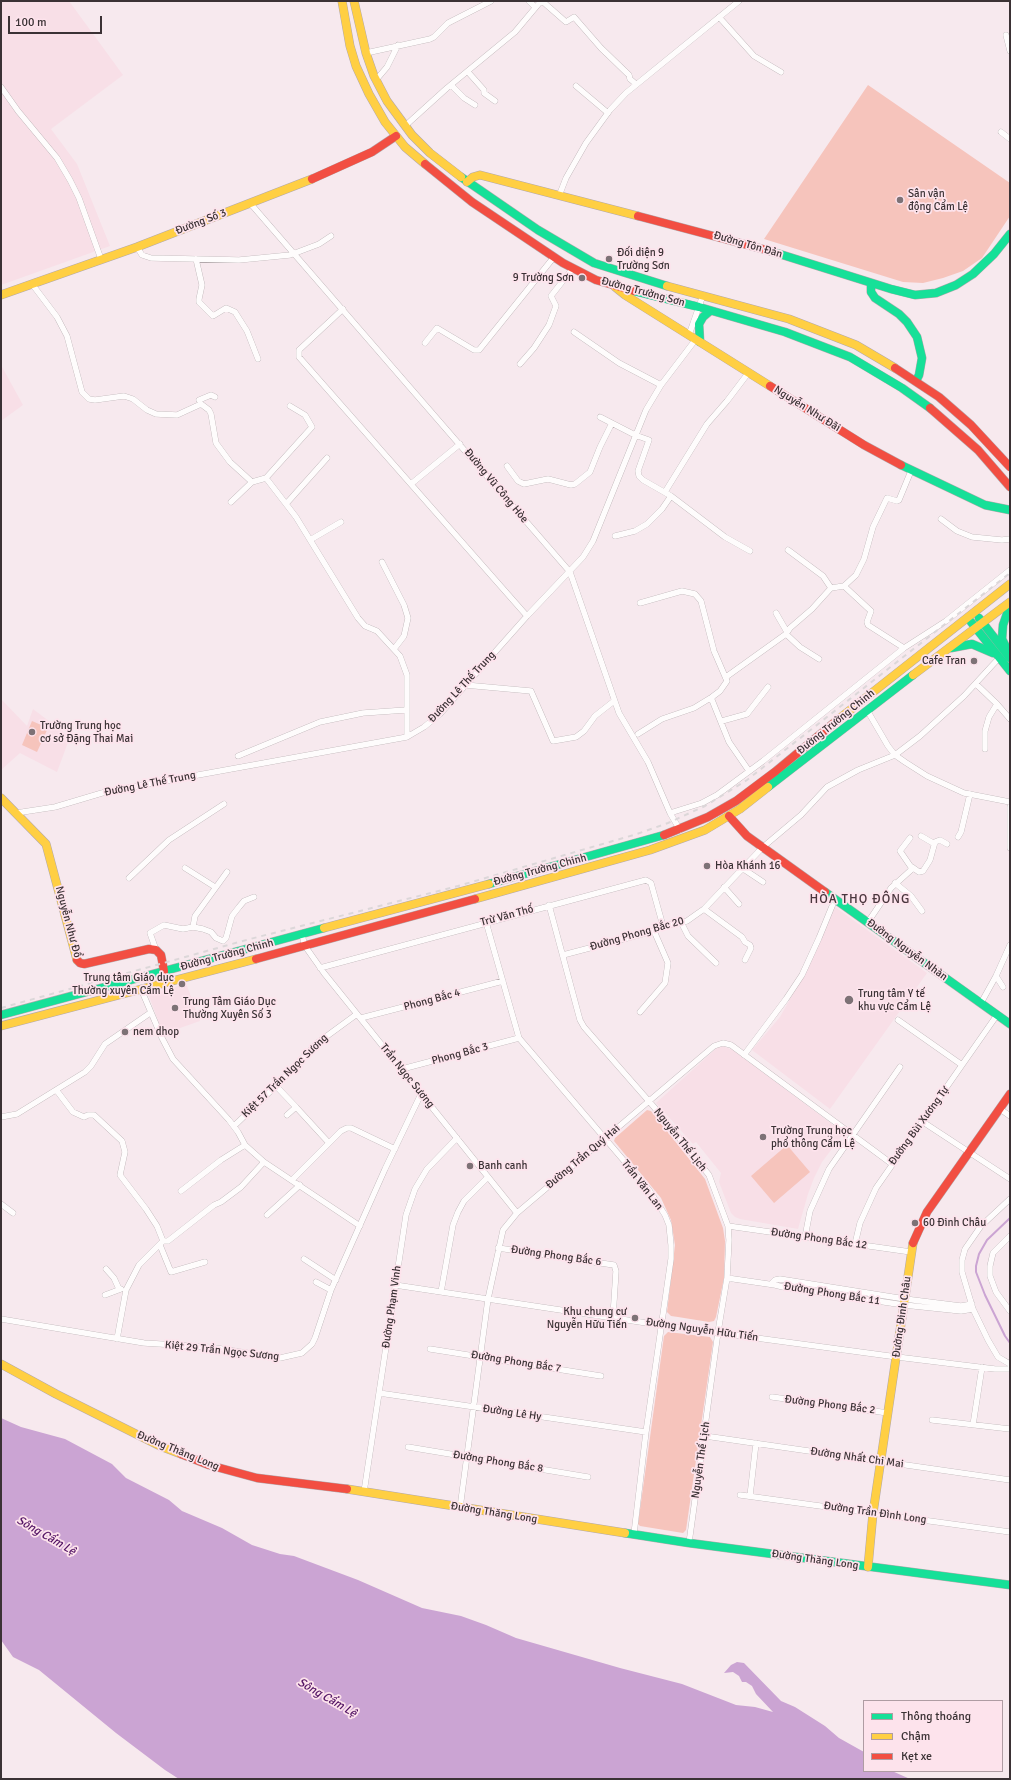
<!DOCTYPE html>
<meta charset="utf-8">
<style>
body{margin:0}
#map{position:relative;width:1011px;height:1780px;overflow:hidden;background:#f7e9ee;font-family:Signika,sans-serif}
canvas{display:block}
.frame{position:absolute;inset:0;border:2px solid #3b3235;pointer-events:none}
.legend{position:absolute;left:863px;top:1700px;width:140px;height:72px;box-sizing:border-box;background:#fde3ec;border:1px solid #af9ca3;margin:0;padding:5px 7px;list-style:none;font-size:12px;color:#3b3235}
.legend li{display:flex;align-items:center;gap:8px;height:20px}
.legend b{width:20px;border:1px solid #af9ca3}
.scale{position:absolute;left:8px;top:16px;width:94px;height:18px;box-sizing:border-box;border:2px solid #3b3235;border-top:0;padding-left:5px;font-size:12px;line-height:14px;white-space:nowrap;color:#3b3235;-webkit-text-stroke:3px #fde3ec;paint-order:stroke}
</style>
<div id="map">
<canvas width="1011" height="1780"></canvas>
<div class="frame"></div>
<ul class="legend">
<li><b style="height:5px;background:#16e098"></b>Thông thoáng</li>
<li><b style="height:5px;background:#ffcf43"></b>Chậm</li>
<li><b style="height:5px;background:#f24e42"></b>Kẹt xe</li>
</ul>
<div class="scale">100 m</div>
</div>
<script>
const c = document.querySelector('canvas').getContext('2d');
c.lineJoin = 'round';
function fill(path, color) { c.fillStyle = color; c.fill(path, 'evenodd'); }
const toPath = rows => new Path2D(rows.map(r => 'M' + r).join(''));
function stroke(path, color, width, dash) { c.strokeStyle = color; c.lineWidth = width; c.lineCap = dash ? 'butt' : 'round'; c.setLineDash(dash || []); c.stroke(path); }
function label(font, color, halo, rows, align = 'center') {
  c.font = font + ' Signika,sans-serif'; c.lineWidth = 3.5; c.setLineDash([]); c.textBaseline = 'middle'; c.strokeStyle = halo; c.fillStyle = color; for (const [text, x, y, turn = 0] of rows) {
    c.save(); c.translate(x, y); c.rotate((+turn || 0) * Math.PI / 180); c.textAlign = isNaN(turn) ? turn : align; if (halo) c.strokeText(text, 0, 0); c.fillText(text, 0, 0); c.restore();
  }
}
fill(toPath([
 [1,1,69,1,123,75,51,129,77,164,110,246,1,285],
 [1,365,23,405,1,421],
 [1,699,27,726,33,709,70,737,57,772,20,753,1,770],
 [835,907,927,973,830,1109,752,1050,780,1017,799,983],
 [186,983,200,1021,163,1034,149,996],
 [718,1047,725,1047,733,1050,844,1133,822,1162,814,1178,808,1194,798,1229,740,1219,735,1217,731,1213,719,1182,721,1173,696,1142,693,1144,656,1103]
]), '#f8dfe7');
fill(toPath([
 [868,85,1010,183,1010,216,982,258,963,271,943,278,923,283,903,282,764,239],
 [32,721,48,728,37,752,22,745],
 [647,1110,651,1111,705,1179,723,1228,725,1241,724,1278,716,1317,714,1321,709,1322,678,1317,671,1316,667,1312,675,1245,671,1220,661,1198,614,1141,615,1138],
 [787,1145,810,1172,774,1203,751,1176],
 [668,1332,710,1337,713,1342,686,1530,683,1533,640,1526,638,1524,664,1336]
]), '#f6c4bc');
fill(toPath([
 [1,1418,21,1427,65,1439,112,1464,126,1478,169,1500,182,1511,222,1528,252,1545,280,1554,294,1556,358,1580,422,1608,461,1616,486,1625,516,1638,620,1668,682,1684,736,1705,755,1707,773,1712,756,1694,752,1686,746,1682,742,1682,739,1676,733,1672,724,1673,731,1665,737,1662,744,1663,781,1701,795,1707,825,1726,839,1738,864,1752,864,1771,892,1771,910,1779,179,1779,165,1770,116,1733,39,1670,13,1657,1,1640]
]), '#cba4d3');
stroke(toPath([
 [1010,1218,987,1240,979,1254,976,1266,976,1272,985,1295,1005,1336,1010,1343]
]), '#cba4d3', 2);
const street = toPath([
 [529,1,535,7],
 [542,1,566,22,574,17,601,48,629,75,630,79,636,84],
 [719,17,754,56,781,72],
 [1006,35,1010,51],
 [366,53,430,39,434,37,448,23,491,1],
 [468,72,484,90,484,93,495,101],
 [376,80,387,67,398,45],
 [451,85,464,98,475,105],
 [576,86,608,113],
 [1,87,18,111,57,158,70,180,79,198,101,259],
 [405,126,447,88,515,32,541,1],
 [1001,132,1010,139],
 [559,196,566,178,586,143,610,110,626,93,739,1],
 [250,203,570,572,619,713,648,762,670,813,680,830],
 [137,247,142,255,151,258,239,260,290,255,319,244,331,236],
 [196,259,202,285,199,299,199,302,213,316,226,308,235,312,247,331,258,359],
 [32,284,57,317,67,336,82,392,89,399,95,400,124,396,133,399,147,410,156,414,177,415,201,404,209,410,211,414,216,443,230,462,252,482],
 [343,309,299,350,299,357,527,616],
 [574,332,619,363,661,385],
 [689,335,703,295],
 [425,343,437,328,474,350,479,350,554,257],
 [520,364,534,348,549,325,556,306,551,296,573,268],
 [199,400,211,395,215,397],
 [600,417,635,435,649,440,638,471,639,476,643,480,671,496,725,537,750,551],
 [507,466,518,481,524,484,548,479,571,485,575,484,590,472,600,447,612,423],
 [266,478,312,427,305,415,290,406],
 [411,484,460,444],
 [665,492,707,424,727,401,749,372],
 [231,502,252,482,266,478,296,517,358,618,365,626,377,631,400,656,407,675,407,737],
 [286,504,327,458],
 [941,519,957,531,972,537,1002,540,1010,539],
 [615,536,635,531,647,524,662,509,671,496],
 [310,540,341,522],
 [382,562,404,605,408,618,404,636,394,649],
 [844,586,871,611,867,622,868,625,904,648],
 [831,588,844,586,856,575,864,559,873,527,886,500,887,498,897,501,899,500,911,471],
 [640,603,682,591,695,594,701,601,714,651,727,681,720,691,712,697,712,700,729,742,749,771],
 [776,613,787,632],
 [786,634,800,647,819,659],
 [726,677,786,634,790,628,812,609,831,588,823,576,788,550],
 [976,684,997,704,989,717,985,731,985,749],
 [465,685,531,691,553,741,576,737,584,731,595,716,614,701],
 [997,704,1010,719],
 [867,710,888,746,895,755,905,762,927,776,964,793,1010,802],
 [722,721,747,714,768,687],
 [638,734,662,719,694,708,712,697],
 [238,756,320,722,363,713,406,710],
 [1010,807,1010,848],
 [16,813,55,807,102,793,132,787,407,737,424,727,440,714,527,616,583,557,593,541,646,410,661,385,696,339],
 [670,813,702,803,717,795,763,761,904,648,946,621,1010,570],
 [921,836,933,843],
 [958,837,961,832,970,794],
 [912,867,919,872,923,871,930,860,935,842,940,840,947,844],
 [185,868,215,887],
 [742,868,763,882],
 [129,878,169,840,224,804],
 [895,883,911,896,922,911],
 [724,887,739,904],
 [549,905,580,1020,584,1027,654,1107,709,1175,728,1226,729,1240,727,1278,718,1332,689,1543],
 [704,909,742,937,745,942,750,945,751,948,745,960],
 [486,922,519,1038,649,1190,665,1215,669,1225,671,1245,671,1259,646,1432,634,1534],
 [681,922,688,936,716,963],
 [868,922,891,888,911,870,911,867,900,851,910,838],
 [193,927,195,916,227,872],
 [302,935,305,946,324,973,517,1213],
 [156,950,150,933,164,925,183,929,193,927,203,929,211,932,216,938,223,941,226,938,232,916,239,907,244,901,254,897],
 [563,955,654,931,663,926,687,921,694,916,704,909,763,847,801,815,827,787,858,770,895,755,920,736,964,696,999,658],
 [320,968,646,880,651,883,663,926],
 [996,976,1003,987],
 [141,989,162,1038,173,1059,229,1120,238,1132,245,1145,264,1162,360,1226],
 [981,1003,996,976,1010,945],
 [640,1012,665,983,668,963,654,931],
 [361,1018,503,981],
 [898,1020,962,1065],
 [744,1055,786,999,802,975,819,938,835,899],
 [402,1069,519,1038],
 [276,1086,296,1107,287,1115],
 [57,1091,73,1112,84,1117,88,1115,94,1115,122,1141,125,1152,120,1175,146,1209,157,1226,163,1241],
 [296,1107,329,1143],
 [1000,1109,1010,1116],
 [1,1117,17,1114,85,1072,91,1066,105,1044,150,1013],
 [923,1122,1010,1179],
 [234,1126,278,1084,316,1044,357,1014],
 [293,1179,341,1131,347,1128,351,1128,395,1149],
 [181,1191,221,1160,245,1145],
 [1010,1199,981,1226,965,1249,962,1260,962,1272,973,1309,988,1340,998,1357,1010,1364],
 [1,1204,13,1213],
 [267,1215,300,1185],
 [728,1226,911,1252],
 [1010,1236,993,1253,990,1266,990,1276,996,1292,1010,1311],
 [805,1237,810,1211,829,1169,900,1067],
 [855,1244,860,1223,876,1188,997,1015],
 [160,1245,171,1272,205,1262],
 [498,1248,614,1265,616,1271,613,1317],
 [304,1259,336,1280],
 [106,1269,114,1278,119,1289],
 [727,1278,775,1285],
 [316,1282,331,1290],
 [395,1285,660,1325,897,1357,995,1369,1010,1369],
 [441,1292,453,1225,458,1212,464,1201,488,1177],
 [105,1295,121,1289],
 [972,1304,961,1306,905,1299,780,1279,775,1280,773,1282,775,1285,783,1287,904,1305,961,1311,973,1309],
 [1,1319,144,1343,209,1347,280,1358,302,1353,312,1344,315,1338,331,1290,385,1169,421,1094],
 [117,1339,126,1290,139,1265,163,1241,168,1241,214,1205,221,1202,241,1187,264,1162],
 [430,1349,601,1376],
 [379,1393,646,1432],
 [772,1397,888,1413],
 [932,1420,1010,1429],
 [973,1425,982,1367],
 [705,1436,1010,1480],
 [408,1447,588,1477],
 [364,1492,406,1215,415,1189,427,1169,457,1138],
 [740,1495,1010,1532],
 [750,1496,756,1443],
 [460,1508,488,1299,503,1230,517,1213,714,1046,723,1043,731,1045,892,1164]
]);
const fast = toPath([
 [461,177,538,230,594,263,667,286],
 [770,251,891,289,915,295,936,293,956,285,973,274,994,254,1010,234],
 [871,283,871,292,875,298,899,314,907,322,917,337,922,358,919,375,916,381],
 [634,291,699,307,785,332,850,357,902,388,930,408],
 [700,342,699,324,703,317,710,311],
 [901,465,985,505,1010,510],
 [979,618,1010,658],
 [971,622,1010,671],
 [951,648,972,644,993,653],
 [1007,649,1002,639,1003,625,1010,605],
 [768,787,913,675],
 [489,884,664,835],
 [825,892,1010,1024],
 [1,1015,324,928],
 [625,1533,689,1543,1010,1585]
]);
const slow = toPath([
 [342,1,350,46,356,66,369,94,385,122,405,147,425,164],
 [354,1,366,53,374,76,387,101,412,135,430,153,461,177],
 [467,182,473,177,480,175,638,216],
 [667,286,789,319,856,345,895,368],
 [615,287,625,295,770,386],
 [1,295,137,247,312,179],
 [913,675,1010,602],
 [835,722,1010,584],
 [1,798,46,844,77,960],
 [475,899,650,850,705,830,740,809,768,787],
 [324,928,489,884],
 [1,1026,256,959],
 [1,1364,56,1394,160,1446,181,1454],
 [347,1489,625,1533],
 [868,1567,873,1513,913,1243]
]);
const jam = toPath([
 [425,164,472,202,563,263,596,280,634,291],
 [312,179,372,152,396,136],
 [638,216,770,251],
 [895,368,939,397,971,425,1010,467],
 [770,386,864,445,901,465],
 [930,408,978,450,1010,487],
 [729,816,747,836,825,892],
 [664,835,708,817,736,801,776,771,835,722],
 [256,959,475,899],
 [77,960,80,963,84,964,149,949,156,950,161,955,164,971],
 [913,1243,927,1212,1010,1094],
 [181,1454,209,1465,257,1478,347,1489]
]);
stroke(street, '#b2a8ab', 6);
stroke(fast, '#b2a8ab', 9);
stroke(slow, '#b2a8ab', 9);
stroke(jam, '#b2a8ab', 9);
stroke(street, '#fefcfc', 5.5);
stroke(fast, '#16e098', 8);
stroke(slow, '#ffcf43', 8);
stroke(jam, '#f24e42', 8);
stroke(toPath([
 [1,1008,250,939,458,886,637,834,668,823,705,806,747,780,1010,573]
]), '#dcd7d9', 2, [5, 5]);
for (const [x, y, r, color] of [
 [900,200,4,"#7d7276"],
 [609,259,4,"#7d7276"],
 [582,278,4,"#7d7276"],
 [974,661,4,"#7d7276"],
 [32,732,4,"#7d7276"],
 [707,866,4,"#7d7276"],
 [182,984,4,"#7d7276"],
 [849,1000,5,"#7d7276"],
 [175,1008,4,"#7d7276"],
 [125,1032,4,"#7d7276"],
 [763,1137,4,"#7d7276"],
 [470,1166,4,"#7d7276"],
 [915,1223,4,"#7d7276"],
 [635,1318,4,"#7d7276"]
]) { const dot = new Path2D(); dot.arc(x, y, r, 0, 2 * Math.PI); c.fillStyle = color; c.fill(dot); stroke(dot, '#fde3ec', 1.5); }
label('11px', '#3b3235', '#fde3ec', [
 ["Sân vận",908,194],
 ["động Cẩm Lệ",908,207],
 ["Đối diện 9",617,253],
 ["Trường Sơn",617,266],
 ["9 Trường Sơn",574,278,"right"],
 ["Cafe Tran",966,661,"right"],
 ["Trường Trung học",40,726],
 ["cơ sở Đặng Thai Mai",40,739],
 ["Hòa Khánh 16",715,866],
 ["Trung tâm Giáo dục",174,978,"right"],
 ["Thường xuyên Cẩm Lệ",174,991,"right"],
 ["Trung tâm Y tế",858,994],
 ["khu vực Cẩm Lệ",858,1007],
 ["Trung Tâm Giáo Dục",183,1002],
 ["Thường Xuyên Số 3",183,1015],
 ["nem dhop",133,1032],
 ["Trường Trung học",771,1131],
 ["phổ thông Cẩm Lệ",771,1144],
 ["Banh canh",478,1166],
 ["60 Đinh Châu",923,1223],
 ["Khu chung cư",627,1312,"right"],
 ["Nguyễn Hữu Tiến",627,1325,"right"]
], 'left');
label('11px', '#3b3235', '#fde3ec', [
 ["Đường Số 3",201,222,-21],
 ["Đường Tôn Đản",748,245,16],
 ["Đường Trường Sơn",643,292,15],
 ["Nguyễn Như Đãi",807,409,32],
 ["Đường Vũ Công Hòe",496,486,50],
 ["Đường Lê Thế Trung",462,687,-47],
 ["Đường Trường Chinh",836,722,-39],
 ["Đường Lê Thế Trung",150,784,-11],
 ["Đường Trường Chinh",540,870,-15],
 ["Trừ Văn Thố",507,916,-15],
 ["Nguyễn Như Đổ",68,922,75],
 ["Đường Phong Bắc 20",637,934,-16],
 ["Đường Nguyễn Nhàn",907,950,36],
 ["Đường Trường Chinh",227,955,-15],
 ["Phong Bắc 4",432,1000,-15],
 ["Phong Bắc 3",460,1054,-15],
 ["Kiệt 57 Trần Ngọc Sương",285,1076,-44],
 ["Trần Ngọc Sương",407,1076,51],
 ["Đường Bùi Xương Tự",919,1126,-54],
 ["Nguyễn Thế Lịch",680,1140,51],
 ["Đường Trần Quý Hai",583,1157,-40],
 ["Trần Văn Lan",642,1185,52],
 ["Đường Phong Bắc 12",819,1239,8],
 ["Đường Phong Bắc 6",556,1256,8],
 ["Đường Phong Bắc 11",832,1294,9],
 ["Đường Phạm Vinh",392,1307,-82],
 ["Đường Đinh Châu",902,1317,-82],
 ["Đường Nguyễn Hữu Tiến",702,1330,8],
 ["Kiệt 29 Trần Ngọc Sương",222,1351,6],
 ["Đường Phong Bắc 7",516,1362,9],
 ["Đường Phong Bắc 2",830,1405,7],
 ["Đường Lê Hy",512,1413,8],
 ["Đường Thăng Long",178,1451,22],
 ["Đường Nhất Chi Mai",857,1458,8],
 ["Nguyễn Thế Lịch",701,1460,-82],
 ["Đường Phong Bắc 8",498,1462,9],
 ["Đường Thăng Long",494,1513,9],
 ["Đường Trần Đình Long",875,1513,8],
 ["Đường Thăng Long",815,1560,8]
]);
label('italic 12px', '#541565', '#fde3ec', [
 ["Sông Cẩm Lệ",46,1536,30],
 ["Sông Cẩm Lệ",327,1698,30]
]);
c.letterSpacing = '1px';
label('13px', '#49363d', '#fde3ec', [
 ["HÒA THỌ ĐÔNG",860,900]
]);
c.letterSpacing = '0px';
</script>
